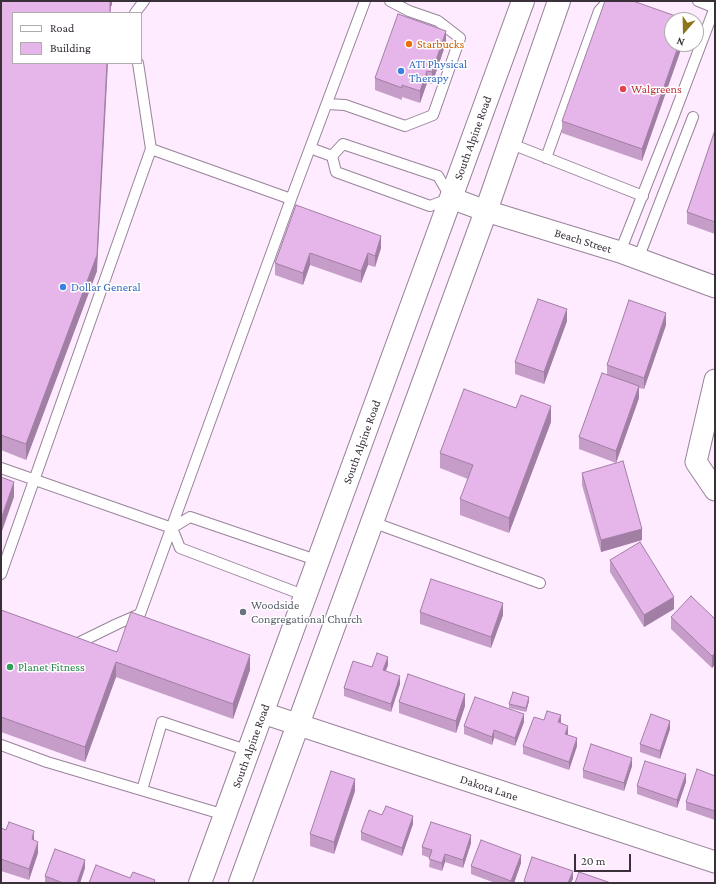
<!DOCTYPE html>
<style>
body{margin:0}
#map{position:relative;width:716px;height:884px;overflow:hidden;background:#feebff;font-family:"Crimson Pro",serif}
canvas{display:block}
.frame{position:absolute;inset:0;border:2px solid #39303a;pointer-events:none}
.legend{position:absolute;left:12px;top:12px;width:130px;height:52px;box-sizing:border-box;background:#fff;border:1px solid #b0acb0;margin:0;padding:5px 7px;list-style:none;font-size:12px;color:#39303a}
.legend li{display:flex;align-items:center;gap:8px;height:20px}
.legend b{width:20px;border:1px solid #b0acb0}
.north{position:absolute;left:664px;top:12px;width:40px;height:40px;box-sizing:border-box;background:#fff;border:1px solid #b0acb0;border-radius:50%;rotate:200deg;font-size:11px;font-weight:700;line-height:16px;text-align:center;color:#39303a}
.north::after{content:'';display:block;margin:auto;width:14px;height:18px;background:#8d7418;clip-path:polygon(50% 0,100% 100%,50% 72%,0 100%)}
.scale{position:absolute;left:574px;top:854px;width:57px;height:18px;box-sizing:border-box;border:2px solid #39303a;border-top:0;padding-left:5px;font-size:12px;line-height:14px;white-space:nowrap;color:#39303a;-webkit-text-stroke:3px #fff;paint-order:stroke}
</style>
<div id="map">
<canvas width="716" height="884"></canvas>
<div class="frame"></div>
<ul class="legend">
<li><b style="height:5px;background:#fff"></b>Road</li>
<li><b style="height:11px;background:#e6b6ea"></b>Building</li>
</ul>
<div class="north">N</div>
<div class="scale">20 m</div>
</div>
<script>
const c = document.querySelector('canvas').getContext('2d');
c.lineJoin = 'round';
const toPath = rows => new Path2D(rows.map(r => 'M' + r).join(''));
function stroke(path, color, width, dash) { c.strokeStyle = color; c.lineWidth = width; c.lineCap = dash ? 'butt' : 'round'; c.setLineDash(dash || []); c.stroke(path); }
function fill(path, color) { c.fillStyle = color; c.fill(path, 'evenodd'); }
function label(font, color, halo, rows, align = 'center') {
  c.font = font + ' "Crimson Pro",serif'; c.lineWidth = 3; c.setLineDash([]); c.textBaseline = 'middle'; c.strokeStyle = halo; c.fillStyle = color; for (const [text, x, y, turn = 0] of rows) {
    c.save(); c.translate(x, y); c.rotate((+turn || 0) * Math.PI / 180); c.textAlign = isNaN(turn) ? turn : align; if (halo) c.strokeText(text, 0, 0); c.fillText(text, 0, 0); c.restore();
  }
}
const service = toPath([
 [698,1,715,8],
 [135,13,144,1],
 [138,63,151,149,291,199,365,1],
 [327,104,345,105,405,126,433,115,460,38,438,21,409,11,390,1],
 [509,143,643,196],
 [343,144,438,176,451,198,430,206,336,172,332,156,343,144],
 [310,148,332,156],
 [546,158,599,11,608,1],
 [620,252,673,118,715,7],
 [638,259,693,117],
 [1,468,172,528],
 [372,522,540,583],
 [1,574,151,149],
 [306,596,180,548,172,528,190,517,319,561],
 [72,646,117,624,140,614,291,199],
 [1,745,47,762,225,815],
 [142,790,162,722,249,751]
]);
const minor = toPath([
 [451,198,486,211,620,252,715,287],
 [715,380,696,462,715,490],
 [263,713,469,781,715,862]
]);
const secondary = toPath([
 [200,883,523,1],
 [240,883,486,211,559,1]
]);
stroke(service, '#988399', 12);
stroke(minor, '#988399', 23);
stroke(secondary, '#988399', 24);
stroke(service, '#fff', 10);
stroke(minor, '#fff', 21);
stroke(secondary, '#fff', 22);
fill(toPath([
 [1,1,112,1,112,5,111,6,110,13,13,13,97,271,26,460,1,450],
 [687,20,642,161,562,133,562,121],
 [446,43,432,84,427,83,420,103,402,97,402,100,375,90,375,78],
 [715,130,715,234,687,224,687,212],
 [296,205,381,248,375,267,368,265,361,283,310,265,303,285,275,275,275,263],
 [567,321,544,384,515,374,515,362],
 [666,325,644,389,639,388,639,398,616,463,579,449,579,437,607,375,607,365],
 [551,422,509,533,460,515,460,499,468,479,440,468,440,453],
 [582,473,642,540,601,552,582,485],
 [610,560,674,609,644,627,610,572],
 [1,610,117,652,250,670,233,719,116,677,85,762,1,732],
 [420,612,503,615,491,648,420,624],
 [671,617,715,619,712,668,671,629],
 [388,665,385,671,400,684,391,712,344,696,344,688,372,667],
 [529,701,526,712,509,708,509,704],
 [399,702,465,706,456,733,399,713],
 [544,720,568,734,567,735,577,746,569,770,523,754,523,746],
 [524,722,515,746,494,738,492,745,464,734,464,726],
 [670,729,660,759,640,752,640,744],
 [632,766,624,791,583,778,583,770],
 [715,776,715,820,686,810,686,802],
 [686,782,677,808,637,794,637,786],
 [355,791,334,854,310,846,310,834],
 [382,815,413,824,402,856,361,840,361,832],
 [1,828,34,840,38,853,29,880,1,871],
 [471,843,463,868,445,862,442,871,429,867,430,858,422,855,422,847],
 [521,863,514,883,495,883,471,874,471,866],
 [85,868,80,883,45,883,45,876]
]), '#c69dc9');
fill(toPath([
 [110,1,112,1,112,5,111,6,110,13],
 [446,31,446,43,432,84,432,72],
 [679,44,683,44,642,161,642,149],
 [107,63,108,63,97,271,26,460,26,444],
 [427,71,427,83,420,103,420,91],
 [381,236,381,248,375,267,375,256],
 [310,253,310,265,303,285,303,273],
 [368,253,368,265,361,283,361,271],
 [567,309,567,321,544,384,544,372],
 [666,313,666,325,644,389,644,378],
 [639,386,639,398,616,463,616,451],
 [551,406,551,422,509,533,509,518],
 [14,482,14,497,1,534,1,519],
 [642,529,642,540,601,552,601,540],
 [674,597,674,609,644,627,644,615],
 [503,603,503,615,491,648,491,637],
 [715,653,715,665,712,668,712,656],
 [250,655,250,670,233,719,233,704],
 [388,657,388,665,383,679,383,670],
 [116,662,116,677,85,762,85,747],
 [400,676,400,684,391,712,391,704],
 [465,694,465,706,456,733,456,721],
 [529,697,529,701,526,712,526,708],
 [524,714,524,722,515,746,515,738],
 [561,715,561,723,558,722],
 [670,721,670,729,660,759,660,751],
 [568,726,568,734,565,742,565,734],
 [494,730,494,738,492,745,492,737],
 [577,738,577,746,569,770,569,762],
 [632,758,632,766,624,791,624,783],
 [686,774,686,782,677,808,677,800],
 [355,779,355,791,334,854,334,842],
 [413,816,413,824,402,856,402,848],
 [34,831,34,843,32,839],
 [471,835,471,843,463,868,463,860],
 [38,842,38,853,29,880,29,869],
 [445,854,445,862,442,871,442,863],
 [521,855,521,863,514,883,511,883,511,881],
 [85,860,85,868,80,883,77,883],
 [573,871,573,879,571,883,568,883]
]), '#a17fa4');
const building = toPath([
 [1,1,110,1,110,13,13,13,13,63,107,63,97,255,26,444,1,435,1,1],
 [605,1,633,1,687,20,672,20,672,44,679,44,642,149,562,121,605,1],
 [398,14,446,31,432,72,427,71,420,91,402,85,402,88,375,78,398,14],
 [715,130,715,222,687,212,715,130],
 [296,205,381,236,375,256,368,253,361,271,310,253,303,273,275,263,296,205],
 [538,299,567,309,544,372,515,362,538,299],
 [629,300,666,313,644,378,607,365,629,300],
 [602,373,639,386,616,451,579,437,602,373],
 [464,389,516,408,521,395,551,406,509,518,460,499,473,465,440,453,464,389],
 [623,461,642,529,601,540,582,473,623,461],
 [1,477,14,482,1,519,1,477],
 [640,542,674,597,644,615,610,560,640,542],
 [431,579,503,603,491,637,420,612,431,579],
 [691,596,715,619,715,653,712,656,671,617,691,596],
 [1,610,117,652,131,612,250,655,233,704,116,662,85,747,1,717,1,610],
 [377,653,388,657,383,670,400,676,391,704,344,688,353,661,372,667,377,653],
 [408,674,465,694,456,721,399,702,408,674],
 [513,692,529,697,526,708,509,704,513,692],
 [475,697,524,714,515,738,494,730,492,737,464,726,475,697],
 [547,711,561,715,558,722,568,726,565,734,577,738,569,762,523,746,534,717,544,720,547,711],
 [651,714,670,721,660,751,640,744,651,714],
 [591,744,632,758,624,783,583,770,591,744],
 [645,761,686,774,677,800,637,786,645,761],
 [697,769,715,776,715,811,686,802,697,769],
 [331,771,355,779,334,842,310,834,331,771],
 [386,806,413,816,402,848,361,832,369,810,382,815,386,806],
 [9,822,34,831,32,839,38,842,29,869,1,859,1,828,6,830,9,822],
 [431,822,471,835,463,860,445,854,442,863,429,859,432,850,422,847,431,822],
 [481,840,521,855,511,881,471,866,481,840],
 [55,849,85,860,77,883,63,883,45,876,55,849],
 [532,857,573,871,568,883,528,883,524,881,532,857],
 [96,865,130,878,133,872,155,880,154,883,89,883,96,865],
 [579,872,611,883,575,883,579,872]
]);
fill(building, '#e6b6ea');
stroke(building, '#a17fa4', 1);
for (const [x, y, r, color] of [
 [409,44,4,"#e8710a"],
 [401,71,4,"#3f7fe0"],
 [623,89,4,"#e0444e"],
 [63,287,4,"#3f7fe0"],
 [243,612,4,"#6b7280"],
 [10,667,4,"#2e9e5b"]
]) { const dot = new Path2D(); dot.arc(x, y, r, 0, 2 * Math.PI); c.fillStyle = color; c.fill(dot); stroke(dot, '#fff', 1.5); }
label('12px', '#c56008', '#fff', [
 ["Starbucks",417,44]
], 'left');
label('12px', '#366cbe', '#fff', [
 ["ATI Physical",409,64],
 ["Therapy",409,78],
 ["Dollar General",71,287]
], 'left');
label('12px', '#be3a42', '#fff', [
 ["Walgreens",631,89]
], 'left');
label('12px', '#39303a', '#fff', [
 ["South Alpine Road",473,138,-70],
 ["Beach Street",583,241,17],
 ["South Alpine Road",362,442,-70],
 ["South Alpine Road",251,746,-70],
 ["Dakota Lane",489,788,18]
]);
label('12px', '#5b616d', '#fff', [
 ["Woodside",251,605],
 ["Congregational Church",251,619]
], 'left');
label('12px', '#27864d', '#fff', [
 ["Planet Fitness",18,667]
], 'left');
</script>
